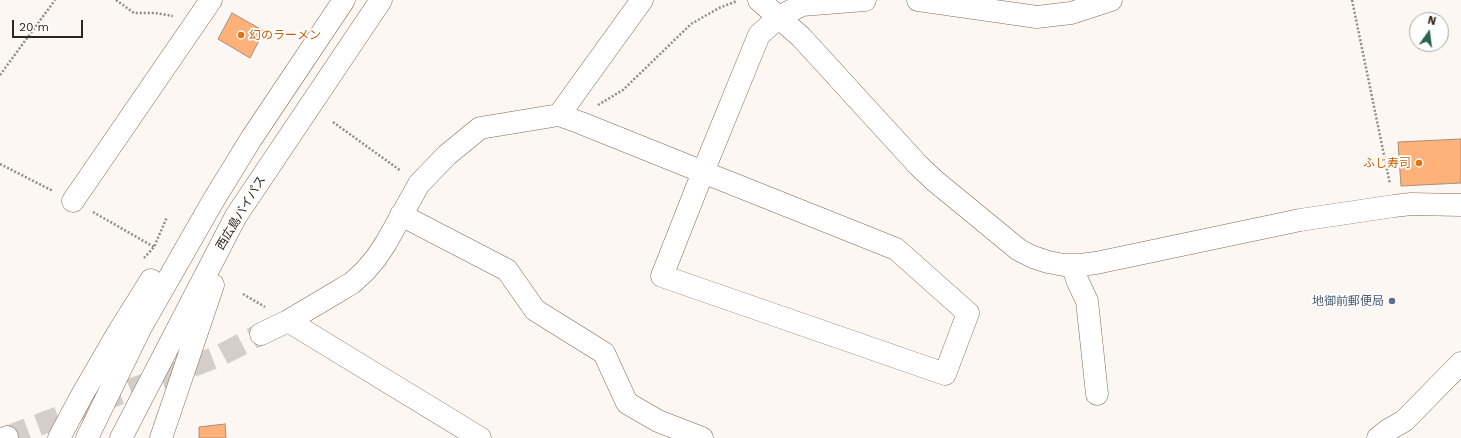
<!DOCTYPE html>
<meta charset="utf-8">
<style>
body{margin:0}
#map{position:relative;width:1461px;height:438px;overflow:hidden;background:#fdf7f3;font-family:"Work Sans",sans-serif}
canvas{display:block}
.north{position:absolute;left:1409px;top:12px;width:40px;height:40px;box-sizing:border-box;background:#fff;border:1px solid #aca7a4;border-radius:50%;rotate:14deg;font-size:11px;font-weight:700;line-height:16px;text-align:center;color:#30241c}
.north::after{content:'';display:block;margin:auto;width:14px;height:18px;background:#296550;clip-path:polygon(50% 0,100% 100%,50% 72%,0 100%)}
.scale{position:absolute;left:12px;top:20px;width:71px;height:18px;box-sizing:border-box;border:2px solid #30241c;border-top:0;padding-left:5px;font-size:12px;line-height:14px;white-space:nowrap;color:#30241c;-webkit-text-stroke:3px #fff;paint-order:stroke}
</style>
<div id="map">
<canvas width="1461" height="438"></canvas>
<div class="north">N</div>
<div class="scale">20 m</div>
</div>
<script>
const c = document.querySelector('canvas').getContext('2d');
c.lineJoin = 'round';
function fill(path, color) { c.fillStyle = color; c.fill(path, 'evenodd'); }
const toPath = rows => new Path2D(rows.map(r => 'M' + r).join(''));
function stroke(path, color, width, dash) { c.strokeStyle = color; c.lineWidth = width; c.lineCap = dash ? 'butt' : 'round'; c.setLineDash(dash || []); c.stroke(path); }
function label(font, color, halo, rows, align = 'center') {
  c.font = font + ' "Work Sans","Noto Sans JP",sans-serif'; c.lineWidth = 3.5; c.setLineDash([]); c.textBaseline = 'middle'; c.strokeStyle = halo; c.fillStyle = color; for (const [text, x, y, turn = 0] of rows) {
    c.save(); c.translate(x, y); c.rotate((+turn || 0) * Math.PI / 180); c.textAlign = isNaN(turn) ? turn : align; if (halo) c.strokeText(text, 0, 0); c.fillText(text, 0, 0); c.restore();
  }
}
const building = toPath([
 [232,13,264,31,250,58,218,39,232,13],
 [1461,139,1461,183,1401,186,1398,142,1461,139],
 [225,424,226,438,199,438,199,427,225,424]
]);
fill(building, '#feb178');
stroke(building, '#aa8e7a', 1);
stroke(toPath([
 [7,437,219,356,261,334]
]), '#d4cdc8', 22, [22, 11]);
const minor = toPath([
 [759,0,801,37,919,166,935,181,1019,250,1033,257,1048,262,1064,265,1080,265,1096,263,1300,220,1394,206,1411,204,1461,205],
 [918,0,1037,17,1071,13,1111,0],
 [559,115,581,123,703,172,896,249,968,313,945,374,662,276,703,172,759,35,779,17,802,5,865,0],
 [73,201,211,0],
 [401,215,507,270,535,310,604,353,627,403,658,421,702,438],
 [1072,265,1078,282,1087,301,1097,394],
 [288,321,480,438],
 [261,334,288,321,337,292,352,283,365,271,376,258,386,243,419,184,447,155,480,128,559,115,642,0],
 [5,438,7,437],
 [1378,438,1388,430,1404,421,1461,363]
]);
const highway = toPath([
 [59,438,82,395,119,331,151,280],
 [87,438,141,327,213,201,251,139,344,0],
 [121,438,236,216,381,0],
 [161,438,213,285]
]);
stroke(minor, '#846956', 23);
stroke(highway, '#846956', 23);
stroke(toPath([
 [116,0,134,13,155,13,173,16],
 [1352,0,1390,184],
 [0,75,55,0],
 [598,105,623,90,691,24,719,8,737,1],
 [333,122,401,171],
 [0,164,53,191],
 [93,212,154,247],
 [144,258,154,247,167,217],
 [243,294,265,307]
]), '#948b85', 2.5, [2, 2]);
stroke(minor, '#fff', 22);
stroke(highway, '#fff', 22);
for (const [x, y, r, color] of [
 [241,35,4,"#e8710a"],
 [1419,163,4,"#e8710a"],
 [1392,301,4,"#5c6f8a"]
]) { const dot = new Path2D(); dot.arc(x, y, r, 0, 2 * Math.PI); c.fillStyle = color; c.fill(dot); stroke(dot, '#fff', 1.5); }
label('12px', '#c56008', '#fff', [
 ["幻のラーメン",249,35],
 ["ふじ寿司",1411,163,"right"]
], 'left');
label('12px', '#30241c', '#fff', [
 ["西広島バイパス",241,213,-59]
]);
label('12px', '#4e5e75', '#fff', [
 ["地御前郵便局",1384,301]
], 'right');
</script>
